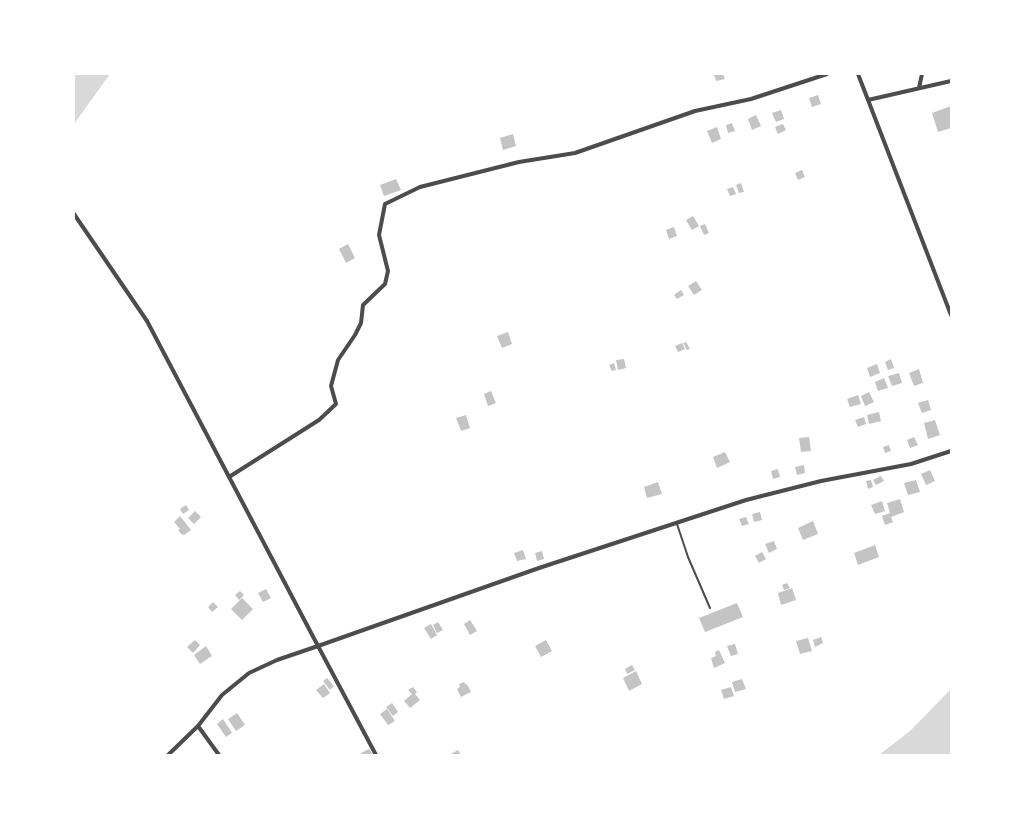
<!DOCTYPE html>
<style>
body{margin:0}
#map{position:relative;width:1025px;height:829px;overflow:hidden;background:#fff;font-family:"Fira Sans Condensed",sans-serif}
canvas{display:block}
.frame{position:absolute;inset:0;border:75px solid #fff;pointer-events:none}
</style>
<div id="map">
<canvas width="1025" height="829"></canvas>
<div class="frame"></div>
</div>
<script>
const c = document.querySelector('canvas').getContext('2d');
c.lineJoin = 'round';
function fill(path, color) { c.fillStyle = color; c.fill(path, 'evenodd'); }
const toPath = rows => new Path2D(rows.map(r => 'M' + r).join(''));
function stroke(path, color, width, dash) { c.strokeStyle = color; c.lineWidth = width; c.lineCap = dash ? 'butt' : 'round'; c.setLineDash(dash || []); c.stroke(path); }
fill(toPath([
 [74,74,110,74,74,124],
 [951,689,951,755,879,755,910,731]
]), '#d9d9d9');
fill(toPath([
 [714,74,723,74,725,79,716,81],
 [818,95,821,104,812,107,809,98],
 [951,106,951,128,938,132,932,113],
 [781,110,784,119,776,122,772,113],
 [756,115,761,126,752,130,748,119],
 [732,123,735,131,728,133,726,125],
 [783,124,786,130,778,134,775,127],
 [717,127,721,139,712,143,707,131],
 [513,134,516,146,503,150,500,138],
 [802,170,805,177,798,180,795,173],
 [396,179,401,190,384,196,380,185],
 [741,183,744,192,739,193,736,185],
 [733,187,736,194,730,196,727,189],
 [693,216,699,226,692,230,686,220],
 [705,224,709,233,704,235,700,226],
 [674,227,677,236,669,239,666,230],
 [348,244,355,258,346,263,339,249],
 [696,281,702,290,694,295,688,286],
 [681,290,684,295,677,299,674,295],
 [508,332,512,344,502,348,497,336],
 [686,342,690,349,687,350,683,343],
 [682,343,685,349,678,352,675,346],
 [624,359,626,368,618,370,616,360],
 [891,359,894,368,888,370,885,362],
 [614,363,616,370,612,371,609,365],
 [877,364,880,373,870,377,867,368],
 [919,369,923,383,914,386,909,373],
 [899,373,902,383,892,386,888,376],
 [884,378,888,388,878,391,875,382],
 [491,391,496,403,488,406,484,394],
 [869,392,874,402,865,406,861,396],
 [858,395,861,404,850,407,847,399],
 [928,400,931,410,922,413,918,403],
 [879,412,881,421,869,424,867,415],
 [466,415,470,428,461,431,456,418],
 [864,417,866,424,858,427,855,420],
 [935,420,940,435,928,439,924,423],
 [809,437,811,451,801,452,799,438],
 [914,437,918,445,910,448,907,440],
 [889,445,891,451,885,453,883,447],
 [725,452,730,462,717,468,713,457],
 [804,465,805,473,797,475,795,467],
 [778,469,780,477,773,479,771,471],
 [930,470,935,481,926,485,921,474],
 [881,476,884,481,876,485,873,480],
 [871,480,873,487,868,489,866,481],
 [916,480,920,492,908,495,904,483],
 [658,482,662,494,647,498,644,487],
 [900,499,904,512,891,517,893,522,885,525,882,516,890,513,887,503],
 [882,501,885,511,875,514,871,505],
 [186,505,189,510,183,514,180,509],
 [195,511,201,517,194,524,188,518],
 [760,512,762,520,754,522,752,514],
 [180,516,191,530,184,535,183,534,182,535,178,530,180,529,174,522],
 [746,517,749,524,742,526,739,519],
 [813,521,818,534,803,540,798,528],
 [774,541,777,549,769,553,765,544],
 [875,545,879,557,858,565,854,553],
 [523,550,526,559,517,561,514,553],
 [542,551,544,559,537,561,535,553],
 [762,552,766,559,759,563,755,556],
 [787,583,790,588,784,590,782,585],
 [792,588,796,600,781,605,778,593],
 [266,589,271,598,263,602,258,593],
 [240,591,244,595,239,600,235,595],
 [242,598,253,609,242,620,231,609],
 [213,602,218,607,212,612,208,607],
 [737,603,743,617,705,632,699,618],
 [470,620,477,631,470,635,464,624],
 [438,622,443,630,437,633,433,625],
 [431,624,437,635,431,639,424,628],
 [821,637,823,643,815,647,813,640],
 [808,638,812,651,800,654,796,641],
 [195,640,200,645,193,653,187,647],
 [546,640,552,651,541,657,535,646],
 [735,644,738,654,731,656,727,646],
 [206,646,212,656,200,664,194,655],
 [719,650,725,663,714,668,711,658,716,656,715,652],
 [632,665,635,670,627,674,625,669],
 [636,671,642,684,629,691,623,678],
 [327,678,334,686,330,690,323,681],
 [742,679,746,689,735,692,732,682],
 [464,682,466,685,467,684,471,692,461,697,457,689,460,687,459,684],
 [324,684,330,693,323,698,316,690],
 [413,687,417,692,415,694,420,700,410,708,404,701,412,694,408,690],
 [731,687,734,696,724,699,721,690],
 [392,703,398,712,393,716,386,707],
 [387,709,395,721,388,725,380,714],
 [237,713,245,725,236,731,228,719],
 [223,719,232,733,226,737,217,724],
 [369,749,373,755,362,755,361,753],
 [458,750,461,755,451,755,451,754]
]), '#c4c4c4');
stroke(toPath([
 [677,524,688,557,710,608]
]), '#4c4c4c', 2);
stroke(toPath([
 [858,74,951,315],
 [919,88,922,74],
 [868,100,951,81],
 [74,214,147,321,318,646,539,568,746,500,821,481,911,464,951,451],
 [229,477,319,420,336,404,331,386,338,360,355,335,361,323,363,305,385,284,388,271,379,235,385,204,420,187,519,162,575,153,695,111,751,99,827,74],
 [198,726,219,755],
 [168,755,198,726,222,695,249,673,277,660,318,646,376,755]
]), '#4c4c4c', 4);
</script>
